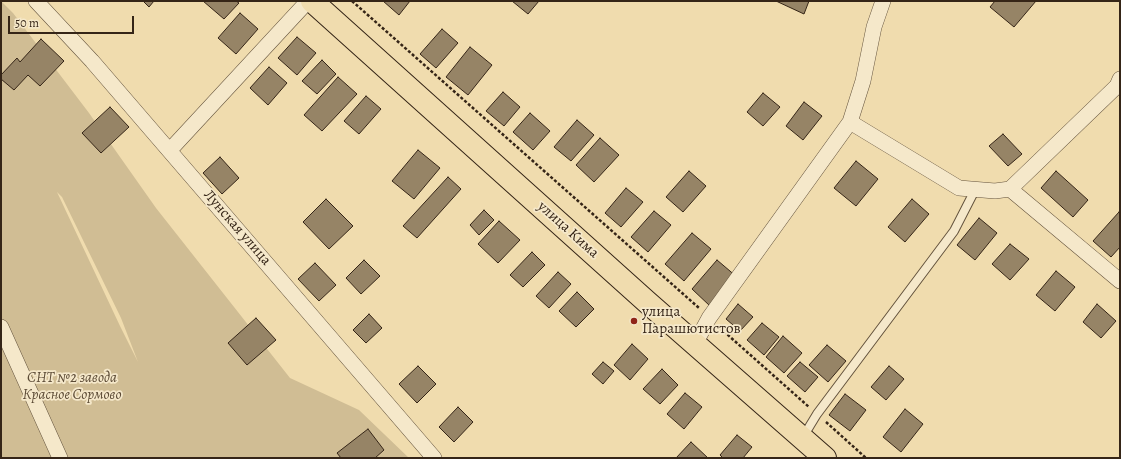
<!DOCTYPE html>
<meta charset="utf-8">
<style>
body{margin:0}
#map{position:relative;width:1121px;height:459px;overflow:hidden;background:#f0dcae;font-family:Alegreya,serif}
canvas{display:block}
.frame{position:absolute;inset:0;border:2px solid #352517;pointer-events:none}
.scale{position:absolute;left:8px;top:16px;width:126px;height:18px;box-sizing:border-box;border:2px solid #352517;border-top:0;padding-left:5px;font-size:12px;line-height:14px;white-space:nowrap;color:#352517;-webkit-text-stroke:3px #f5e8ca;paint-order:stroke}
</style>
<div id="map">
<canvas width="1121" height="459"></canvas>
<div class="frame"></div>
<div class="scale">50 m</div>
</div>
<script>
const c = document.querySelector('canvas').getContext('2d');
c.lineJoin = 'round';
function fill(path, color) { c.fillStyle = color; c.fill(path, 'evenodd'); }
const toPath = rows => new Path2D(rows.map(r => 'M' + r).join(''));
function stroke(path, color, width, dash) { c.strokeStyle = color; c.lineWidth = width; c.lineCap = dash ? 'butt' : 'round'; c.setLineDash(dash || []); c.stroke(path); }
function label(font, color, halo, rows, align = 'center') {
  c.font = font + ' Alegreya,serif'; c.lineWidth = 3.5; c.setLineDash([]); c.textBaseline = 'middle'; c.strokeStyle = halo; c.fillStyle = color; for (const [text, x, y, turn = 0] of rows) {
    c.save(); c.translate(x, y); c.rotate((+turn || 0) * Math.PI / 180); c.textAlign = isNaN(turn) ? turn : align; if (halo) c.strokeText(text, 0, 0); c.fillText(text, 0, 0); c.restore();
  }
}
fill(toPath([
 [1,1,13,13,89,113,156,208,290,378,359,410,409,458,1,458],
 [57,192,62,197,121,318,138,362,120,326]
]), '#d0bd94');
const building = toPath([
 [143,1,154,1,149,7,143,1],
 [203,1,236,1,239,3,224,19,203,1],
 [383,1,410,1,399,15,383,1],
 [512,1,539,1,528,14,512,1],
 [776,1,809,1,804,14,776,1],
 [995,1,1036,1,1014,27,990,7,995,1],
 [240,13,258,29,236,54,218,38,240,13],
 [442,29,458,43,436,68,420,54,442,29],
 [297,37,316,53,297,75,278,58,297,37],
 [41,39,64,61,40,86,28,75,14,90,1,79,1,75,17,58,20,62,41,39],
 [470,47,492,65,468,95,446,77,470,47],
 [322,60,336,74,317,94,302,81,322,60],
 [269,67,287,83,268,105,250,88,269,67],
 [338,77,357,94,322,131,304,115,338,77],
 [503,92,520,107,504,126,486,111,503,92],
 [763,93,780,107,763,126,747,112,763,93],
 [366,96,381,109,359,134,344,121,366,96],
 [804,102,822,116,803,140,786,126,804,102],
 [110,107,129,127,101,153,82,133,110,107],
 [530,113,550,131,533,150,513,132,530,113],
 [577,120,594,135,571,161,554,147,577,120],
 [1003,134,1022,154,1008,166,989,146,1003,134],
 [600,138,619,155,594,182,576,165,600,138],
 [418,150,440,168,414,199,392,181,418,150],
 [220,157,239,178,222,194,203,173,220,157],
 [856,161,878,179,856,206,834,188,856,161],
 [689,171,706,186,683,212,666,197,689,171],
 [1056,171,1088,200,1073,217,1041,188,1056,171],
 [448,177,461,189,417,238,403,226,448,177],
 [626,188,643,202,621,227,605,213,626,188],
 [326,199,353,226,329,249,303,222,326,199],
 [912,199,929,214,905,242,888,227,912,199],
 [484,210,494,220,479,235,470,225,484,210],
 [654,211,671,225,648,252,631,237,654,211],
 [1119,212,1120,213,1120,247,1111,257,1093,241,1119,212],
 [979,218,997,233,975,260,957,245,979,218],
 [499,221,520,240,498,263,478,244,499,221],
 [692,233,711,249,684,281,665,264,692,233],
 [1010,244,1029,259,1010,280,992,264,1010,244],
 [532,252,545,265,523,287,510,275,532,252],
 [364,260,380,276,361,294,346,278,364,260],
 [717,260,737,277,710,306,692,289,717,260],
 [315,263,336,285,319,301,298,279,315,263],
 [1056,271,1075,287,1055,311,1036,295,1056,271],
 [558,272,571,284,549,308,536,296,558,272],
 [577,292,594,309,576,327,559,311,577,292],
 [738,304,753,317,740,331,726,319,738,304],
 [1097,304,1116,321,1101,338,1083,322,1097,304],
 [369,314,382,328,366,343,353,330,369,314],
 [256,318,276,340,247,365,228,343,256,318],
 [762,323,779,337,764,355,747,340,762,323],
 [783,336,802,353,784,373,766,357,783,336],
 [632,344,648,359,630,380,614,365,632,344],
 [827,345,846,361,828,382,809,365,827,345],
 [603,362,614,371,603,384,592,374,603,362],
 [800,362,818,377,805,392,787,376,800,362],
 [418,366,436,384,417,403,399,384,418,366],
 [889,366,904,379,886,400,871,387,889,366],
 [662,369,678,385,660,404,643,389,662,369],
 [685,393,702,407,684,429,667,414,685,393],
 [845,394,866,410,850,431,829,415,845,394],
 [458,407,473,422,454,442,439,427,458,407],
 [905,409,923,424,901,452,883,437,905,409],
 [368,429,384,450,375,458,341,458,337,453,368,429],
 [737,435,752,447,743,458,723,458,720,455,737,435],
 [691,442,708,458,676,458,691,442]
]);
fill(building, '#968466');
stroke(building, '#352517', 1);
const lane = toPath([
 [803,437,817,414,954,231,975,190]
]);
const street = toPath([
 [36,1,92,61,434,458],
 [1120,79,1117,86,1010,189,1120,281],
 [850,122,863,81,874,27,883,1],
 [170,150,308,1],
 [1,327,60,458],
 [695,344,709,318,850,122,959,188,995,191,1010,189]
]);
const primary = toPath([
 [312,1,647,302,825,458]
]);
stroke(lane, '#64533d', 10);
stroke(street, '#64533d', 16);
stroke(primary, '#352517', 24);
stroke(toPath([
 [352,1,699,308],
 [720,328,809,407],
 [826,422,866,458]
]), '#352517', 2.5, [3, 2]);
stroke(lane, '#f5e8ca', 8);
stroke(street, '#f5e8ca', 15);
stroke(primary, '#f0dcae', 22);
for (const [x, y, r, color] of [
 [634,321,4,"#8f2418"]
]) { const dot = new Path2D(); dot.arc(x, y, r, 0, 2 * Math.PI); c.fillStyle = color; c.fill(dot); stroke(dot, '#f5e8ca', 1.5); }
label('15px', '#352517', '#f5e8ca', [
 ["Лунская улица",237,228,49],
 ["улица Кима",568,230,42]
]);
label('15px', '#352517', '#f5e8ca', [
 ["улица",642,312],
 ["Парашютистов",642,329]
], 'left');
label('italic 15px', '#5c4b36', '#f5e8ca', [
 ["СНТ №2 завода",72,378],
 ["Красное Сормово",72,395]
]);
</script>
